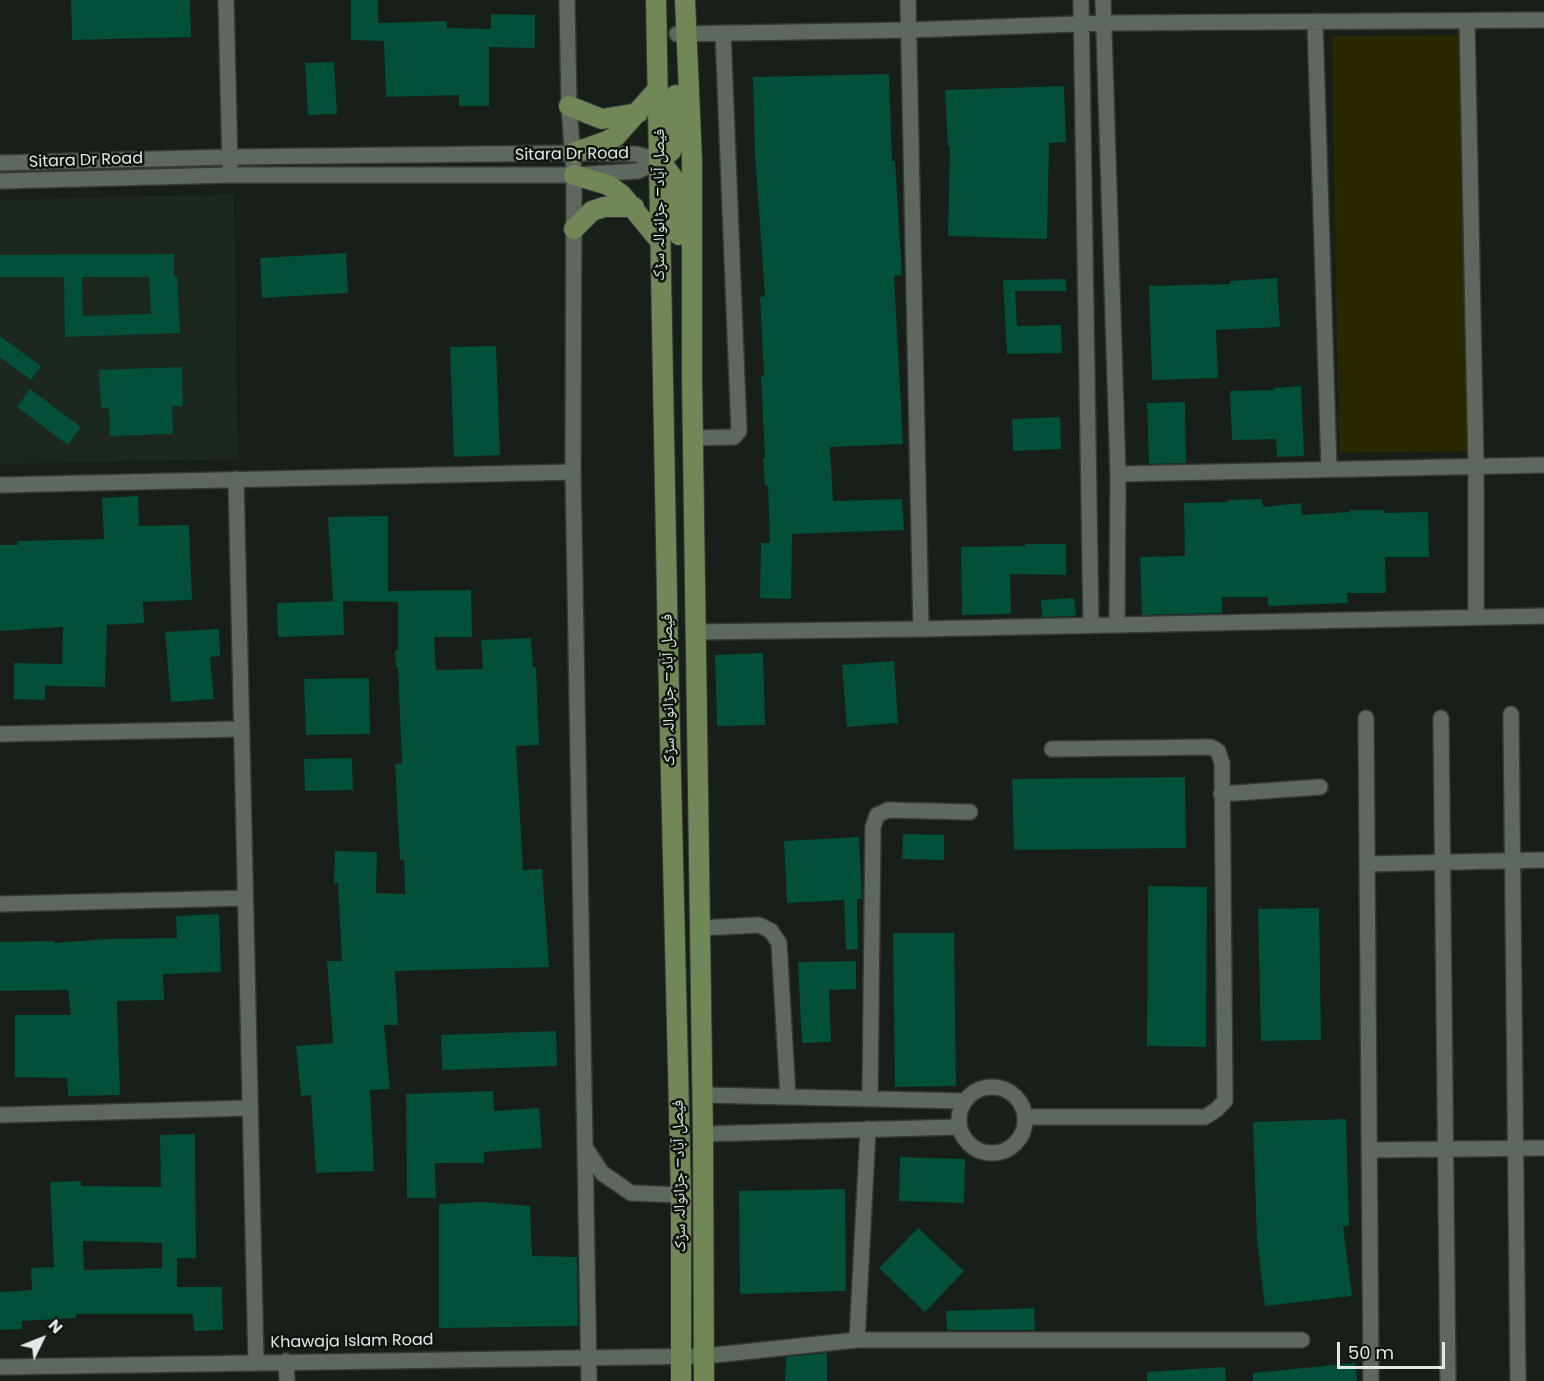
<!DOCTYPE html>
<meta charset="utf-8">
<style>
body{margin:0}
#map{position:relative;width:1544px;height:1381px;overflow:hidden;background:#171f18;font-family:Poppins,sans-serif}
canvas{display:block}
.north{position:absolute;left:12px;top:1309px;width:60px;height:60px;-webkit-text-stroke:4px #0e150f;paint-order:stroke;rotate:47deg;font-size:16px;font-weight:700;line-height:24px;text-align:center;color:#e3e9e4}
.north::after{content:'';display:block;margin:auto;width:21px;height:27px;background:#e3e9e4;clip-path:polygon(50% 0,100% 100%,50% 72%,0 100%)}
.scale{position:absolute;left:1337px;top:1342px;width:108px;height:27px;box-sizing:border-box;border:3px solid #e3e9e4;border-top:0;padding-left:8px;font-size:18px;line-height:21px;white-space:nowrap;color:#e3e9e4;-webkit-text-stroke:4px #0e150f;paint-order:stroke}
</style>
<div id="map">
<canvas width="1544" height="1381"></canvas>
<div class="north">N</div>
<div class="scale">50 m</div>
</div>
<script>
const c = document.querySelector('canvas').getContext('2d');
c.lineJoin = 'round';
function fill(path, color) { c.fillStyle = color; c.fill(path, 'evenodd'); }
const toPath = rows => new Path2D(rows.map(r => 'M' + r).join(''));
function stroke(path, color, width, dash) { c.strokeStyle = color; c.lineWidth = width; c.lineCap = dash ? 'butt' : 'round'; c.setLineDash(dash || []); c.stroke(path); }
function label(font, color, halo, rows, align = 'center') {
  c.font = font + ' Poppins,"Noto Naskh Arabic",sans-serif'; c.lineWidth = 5; c.setLineDash([]); c.textBaseline = 'middle'; c.strokeStyle = halo; c.fillStyle = color; for (const [text, x, y, turn = 0] of rows) {
    c.save(); c.translate(x, y); c.rotate((+turn || 0) * Math.PI / 180); c.textAlign = isNaN(turn) ? turn : align; if (halo) c.strokeText(text, 0, 0); c.fillText(text, 0, 0); c.restore();
  }
}
fill(toPath([
 [234,194,238,459,0,464,0,200]
]), '#1c281d');
fill(toPath([
 [1459,35,1468,451,1339,453,1332,36]
]), '#292800');
fill(toPath([
 [71,0,190,0,191,37,72,40],
 [351,0,378,0,378,23,446,21,447,28,491,29,491,14,535,15,535,48,489,47,489,106,459,106,459,95,386,97,384,41,351,40],
 [334,62,337,114,308,115,305,63],
 [889,74,892,161,895,161,902,275,894,276,903,444,830,447,833,501,902,499,904,530,792,534,791,599,760,598,761,543,770,543,768,486,765,486,763,458,765,458,761,376,764,376,760,297,765,296,755,154,753,77],
 [1064,86,1066,142,1049,143,1047,239,948,236,950,146,948,146,945,90],
 [346,253,348,293,262,298,260,258],
 [174,254,174,276,177,276,180,333,65,337,64,277,0,277,0,255],
 [82,277,149,277,151,314,83,316],
 [1277,278,1280,327,1216,330,1218,378,1152,380,1149,286,1230,284,1230,281],
 [1066,279,1066,291,1015,291,1017,326,1061,325,1062,353,1007,354,1003,280],
 [0,336,41,366,31,380,0,357],
 [496,346,500,455,454,457,450,347],
 [182,367,183,406,172,406,173,434,110,436,109,408,101,408,99,370],
 [1301,386,1304,456,1277,457,1276,439,1232,440,1230,391,1274,390,1274,388],
 [30,389,81,427,68,445,17,407],
 [1185,402,1186,463,1149,464,1147,403],
 [1060,417,1061,449,1013,451,1012,419],
 [138,496,139,526,189,525,192,600,143,602,144,623,107,625,105,687,45,686,45,700,14,699,14,663,62,664,63,627,0,631,0,545,18,545,17,541,104,539,102,498],
 [1262,499,1263,507,1301,503,1302,515,1350,512,1350,510,1384,510,1384,513,1428,512,1429,557,1385,557,1386,593,1347,593,1348,603,1268,606,1268,597,1222,597,1222,613,1142,615,1140,557,1185,556,1184,503,1228,502,1228,500],
 [388,516,388,591,471,590,472,637,434,637,436,670,483,669,481,640,531,638,533,667,536,667,539,745,516,746,523,870,542,869,549,967,395,971,398,1025,384,1025,390,1089,370,1090,374,1171,316,1173,311,1095,301,1096,296,1046,333,1043,327,961,342,961,338,883,334,883,335,851,377,852,376,893,405,894,404,859,400,860,395,764,402,763,398,667,396,667,395,650,398,650,398,602,333,601,328,517],
 [1025,544,1066,544,1066,575,1010,574,1011,614,962,615,961,547,1025,546],
 [1074,598,1076,616,1042,617,1041,600],
 [343,601,344,635,278,637,277,603],
 [219,629,220,656,210,657,214,699,171,702,165,632],
 [763,653,765,725,717,726,715,655],
 [894,661,898,723,847,727,842,665],
 [369,678,370,734,306,735,304,679],
 [352,758,353,790,305,791,304,759],
 [1185,777,1186,848,1014,850,1012,779],
 [903,834,944,835,944,860,902,859],
 [859,837,862,899,857,899,858,949,846,950,844,900,787,903,784,841],
 [1148,886,1207,887,1206,1047,1147,1046],
 [1319,908,1321,1040,1261,1041,1258,909],
 [219,914,221,972,163,974,164,1000,117,1001,120,1095,68,1096,67,1078,15,1077,15,1015,71,1015,68,990,0,991,0,942,54,941,54,943,106,939,177,938,176,916],
 [893,933,954,933,956,1086,895,1087],
 [856,961,856,989,829,990,831,1042,802,1043,798,962],
 [556,1031,557,1066,442,1070,441,1035],
 [493,1091,494,1111,539,1108,542,1148,484,1152,484,1163,435,1163,436,1198,407,1198,406,1094],
 [1346,1119,1349,1226,1343,1226,1352,1296,1265,1306,1257,1241,1253,1122],
 [195,1134,196,1258,177,1258,177,1287,222,1287,223,1330,194,1331,193,1314,76,1314,76,1318,22,1321,22,1329,0,1330,0,1292,32,1290,31,1268,54,1267,50,1182,81,1181,81,1186,161,1187,160,1135],
 [83,1241,162,1243,162,1268,84,1270],
 [900,1157,965,1159,964,1203,899,1201],
 [845,1189,846,1291,740,1294,739,1191],
 [482,1202,530,1206,532,1256,577,1257,578,1326,439,1328,439,1204],
 [918,1228,964,1271,925,1312,879,1268],
 [1034,1308,1035,1330,947,1330,946,1311],
 [827,1353,827,1381,785,1381,786,1357],
 [1355,1363,1357,1381,1253,1381,1253,1373],
 [1225,1367,1226,1381,1147,1381,1147,1372]
]), '#024f3a');
const minor = toPath([
 [226,0,230,165],
 [567,0,569,106,574,175,573,472,585,1147,602,1173,631,1193,681,1195],
 [908,0,921,629],
 [1081,0,1091,625],
 [1103,0,1118,474,1117,625],
 [1467,21,1476,466,1476,617],
 [1315,22,1329,469],
 [677,34,909,30,1104,23,1544,20],
 [0,163,230,157,573,153,636,154,660,160],
 [0,181,230,175,574,175,638,171,660,160],
 [693,438,734,437,739,431,723,33],
 [1118,474,1544,465],
 [236,479,256,1362],
 [0,485,573,472],
 [695,632,921,629,1544,616],
 [1511,714,1518,1381],
 [1366,718,1371,1381],
 [1441,718,1448,1381],
 [0,734,242,729],
 [1221,794,1320,787],
 [1367,864,1544,860],
 [0,904,245,898],
 [701,928,759,925,771,931,779,943,788,1097],
 '959 1120a33 33 0 1 1 66 0a33 33 0 1 1-66 0Z',
 [703,1095,964,1101],
 [870,1099,873,827,877,815,888,810,970,812],
 [0,1115,250,1108],
 [1026,1117,1205,1117,1216,1110,1225,1101,1222,763,1218,751,1211,747,1052,749],
 [703,1134,959,1127],
 [585,1147,589,1381],
 [1370,1150,1544,1148],
 [857,1340,868,1129],
 [286,1361,287,1381],
 [0,1367,705,1356,857,1340,1302,1340]
]);
const major = toPath([
 [656,0,668,650,681,1195,681,1381],
 [685,0,692,160,692,377,703,1134,704,1381],
 [676,95,676,135,671,151,660,160,676,182,679,235],
 [569,106,602,119,638,113],
 [573,153,607,141,616,136,658,89],
 [574,175,608,185,622,195,659,240],
 [574,229,592,211,604,207,634,207]
]);
stroke(minor, '#353a35', 18);
stroke(major, '#353a35', 22);
stroke(minor, '#5e685f', 15);
stroke(major, '#718758', 20);
label('16px', '#e3e9e4', '#0e150f', [
 ["Sitara Dr Road",572,155,-1],
 ["Sitara Dr Road",86,161,-2],
 ["فیصل آباد– جڑانوالہ سڑک",660,205,-90],
 ["فیصل آباد– جڑانوالہ سڑک",669,690,-91],
 ["فیصل آباد– جڑانوالہ سڑک",680,1176,-91],
 ["Khawaja Islam Road",352,1342,-1]
]);
</script>
